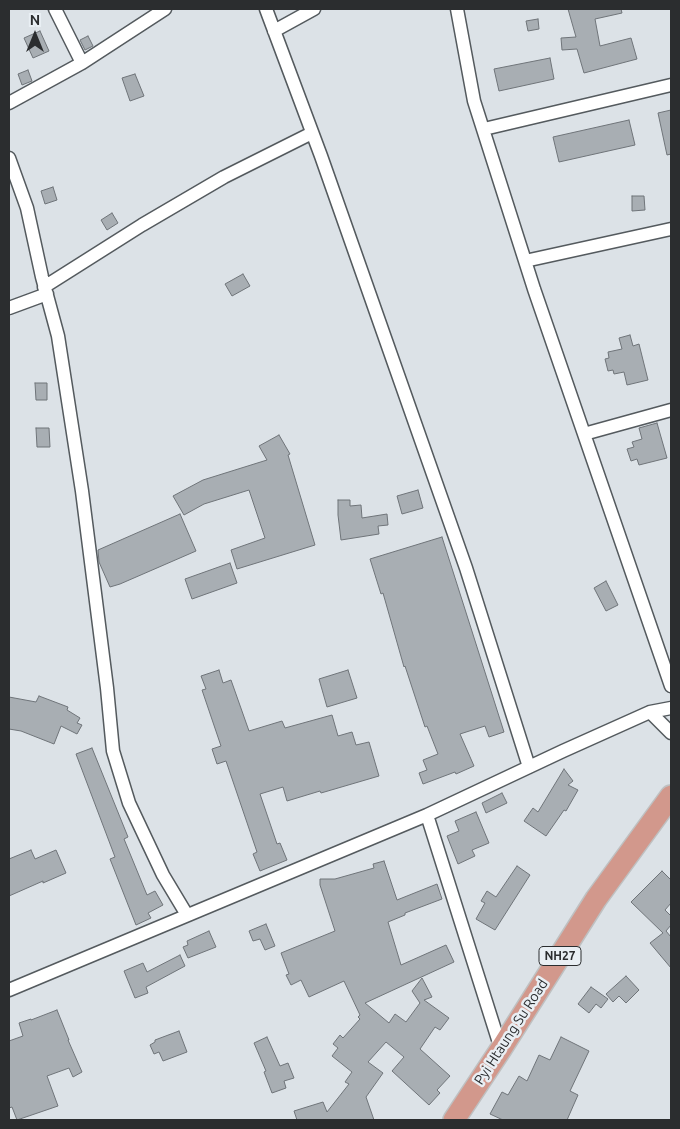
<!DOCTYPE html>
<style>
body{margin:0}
#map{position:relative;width:680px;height:1129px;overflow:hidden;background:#dce2e7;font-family:Ubuntu,sans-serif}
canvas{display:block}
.frame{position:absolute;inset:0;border:10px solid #2b2d2f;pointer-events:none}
.north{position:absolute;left:10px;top:10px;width:50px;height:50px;-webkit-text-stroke:4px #e9eff4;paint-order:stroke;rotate:0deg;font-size:14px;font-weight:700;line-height:20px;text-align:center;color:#2b2d2f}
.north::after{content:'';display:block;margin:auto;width:18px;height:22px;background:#2b2d2f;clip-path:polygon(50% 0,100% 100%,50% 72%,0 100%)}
</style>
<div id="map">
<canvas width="680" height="1129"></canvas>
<div class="frame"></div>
<div class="north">N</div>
</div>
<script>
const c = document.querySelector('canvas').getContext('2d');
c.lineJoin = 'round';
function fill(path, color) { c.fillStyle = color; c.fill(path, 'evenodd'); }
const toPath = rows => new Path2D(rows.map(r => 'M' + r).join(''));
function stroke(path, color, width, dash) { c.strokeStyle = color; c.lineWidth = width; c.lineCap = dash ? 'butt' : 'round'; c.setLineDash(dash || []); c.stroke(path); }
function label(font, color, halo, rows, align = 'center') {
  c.font = font + ' Ubuntu,sans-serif'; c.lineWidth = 5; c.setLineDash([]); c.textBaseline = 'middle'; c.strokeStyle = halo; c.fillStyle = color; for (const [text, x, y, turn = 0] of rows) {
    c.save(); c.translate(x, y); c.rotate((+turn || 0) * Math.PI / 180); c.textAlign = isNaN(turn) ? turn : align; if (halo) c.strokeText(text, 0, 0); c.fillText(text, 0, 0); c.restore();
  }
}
const building = toPath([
 [568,9,621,9,622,13,595,19,600,46,631,38,637,59,584,73,577,49,562,50,561,38,576,37,568,9],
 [538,19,539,29,528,31,526,21,538,19],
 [40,31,49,51,33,58,24,38,40,31],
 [88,36,93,46,85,50,80,40,88,36],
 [550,58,554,79,499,91,494,69,550,58],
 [28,70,32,81,22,85,18,74,28,70],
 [135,74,144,96,130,101,122,78,135,74],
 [671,110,671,154,667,155,658,113,671,110],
 [629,120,635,145,559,162,553,137,629,120],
 [53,187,57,200,45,204,41,191,53,187],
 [632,196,644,196,645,210,632,211,632,196],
 [112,213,118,223,107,230,101,220,112,213],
 [243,274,250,286,232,296,225,284,243,274],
 [630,335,633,346,639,344,648,380,627,385,624,372,614,374,613,370,608,371,605,359,609,358,608,352,622,349,619,338,630,335],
 [35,383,47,383,47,400,36,400,35,383],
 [657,423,667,458,639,465,637,459,631,461,627,449,634,447,632,442,642,439,639,428,657,423],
 [36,428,49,428,50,447,37,447,36,428],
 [279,435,290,454,288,455,315,545,237,569,231,550,265,538,249,490,204,504,184,515,173,496,203,480,267,460,259,446,279,435],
 [418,490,423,508,402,514,397,496,418,490],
 [338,500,350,500,350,506,361,505,362,518,387,514,388,525,378,526,379,534,341,540,338,515,338,500],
 [180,514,196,551,120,584,110,587,99,562,98,550,180,514],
 [442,537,504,732,489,737,485,726,460,734,474,766,456,774,455,772,423,784,419,773,427,770,423,760,438,754,427,726,425,727,405,666,404,667,383,593,381,594,370,559,442,537],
 [230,563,237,583,192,599,185,579,230,563],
 [606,581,618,605,606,611,594,588,606,581],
 [219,670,223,683,231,680,249,731,282,721,285,728,332,715,338,736,352,732,356,745,369,742,379,776,321,793,320,791,287,801,283,787,260,794,277,844,280,843,287,860,260,871,253,854,257,852,226,761,217,764,212,749,221,746,202,690,206,689,201,676,219,670],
 [348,670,357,698,327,707,319,679,348,670],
 [39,696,68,707,67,710,80,718,77,723,82,725,77,734,61,726,54,744,21,731,9,729,9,697,36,702,39,696],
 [92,748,128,837,124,839,147,895,155,891,163,905,148,913,151,918,136,925,110,859,115,857,76,754,92,748],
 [564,769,573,781,568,785,578,790,566,811,564,810,546,836,524,821,533,808,538,812,564,769],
 [502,793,507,803,486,813,482,803,502,793],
 [476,812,489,843,472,850,475,856,458,864,447,836,459,831,455,821,476,812],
 [31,850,35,859,56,850,66,873,43,883,43,881,9,896,9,859,31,850],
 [384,861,397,900,437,884,442,899,405,913,405,915,388,922,401,965,446,945,454,962,365,1003,389,1023,395,1014,406,1022,420,1003,412,991,422,978,432,997,424,1000,449,1018,440,1030,435,1027,420,1049,450,1076,437,1090,440,1093,429,1105,392,1071,404,1057,386,1042,368,1062,383,1073,366,1097,374,1120,297,1120,294,1111,323,1102,327,1112,349,1084,345,1082,352,1072,332,1056,338,1048,333,1044,340,1035,343,1038,360,1019,358,1017,360,1015,344,981,309,997,301,980,291,985,286,975,289,974,281,953,335,931,320,885,320,879,335,879,374,868,373,864,384,861],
 [517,866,530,875,495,930,476,919,485,903,481,901,487,891,496,897,517,866],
 [662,871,671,880,671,903,665,910,671,916,671,925,666,931,671,937,671,968,650,943,663,933,631,902,662,871],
 [266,924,275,946,265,950,260,939,253,941,249,931,266,924],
 [209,931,216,947,188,958,183,947,188,945,187,941,209,931],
 [180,955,185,966,146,987,148,993,135,998,124,971,143,963,147,972,180,955],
 [626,976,639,990,626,1003,619,996,613,1002,606,994,626,976],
 [591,987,608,999,601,1008,596,1004,589,1013,578,1004,591,987],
 [57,1010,69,1040,68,1040,82,1072,73,1077,69,1068,47,1076,58,1106,17,1120,12,1107,9,1108,9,1041,23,1036,19,1023,31,1019,31,1020,57,1010],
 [179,1031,187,1052,163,1061,159,1052,154,1054,150,1045,155,1042,155,1040,179,1031],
 [267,1037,280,1066,288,1063,294,1078,284,1081,286,1088,272,1093,264,1072,266,1071,254,1043,267,1037],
 [561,1037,589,1051,570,1091,578,1095,567,1120,503,1120,490,1114,502,1092,508,1095,519,1076,527,1081,539,1055,550,1060,561,1037]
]);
fill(building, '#a8aeb3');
stroke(building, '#6f7479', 1);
const minor = toPath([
 [55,9,82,63],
 [266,9,321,156,466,568,529,767],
 [457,9,474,101,534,289,671,686],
 [274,31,314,9],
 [9,103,82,63,165,9],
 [484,129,671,85],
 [9,158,27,208,42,277,58,336,82,491,107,688,113,751,129,803,163,875,187,915],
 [525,261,671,229],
 [44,287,142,225,224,177,312,133],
 [9,308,47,294],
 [584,434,671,410],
 [650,712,671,733],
 [427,815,501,1049],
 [9,990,427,815,563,751,650,712,671,708]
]);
const trunk = toPath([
 [454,1120,501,1049,596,899,671,796]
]);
stroke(minor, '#545a5e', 15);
stroke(trunk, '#bfc0c1', 24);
stroke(minor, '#fff', 12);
stroke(trunk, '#d2988c', 21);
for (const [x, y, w] of [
 [560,956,42]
]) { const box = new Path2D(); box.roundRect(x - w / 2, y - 9.5, w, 19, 4); c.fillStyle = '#e9eff4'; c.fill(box); stroke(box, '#2b2d2f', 1); }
label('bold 12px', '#2b2d2f', null, [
 ["NH27",560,956]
]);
label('14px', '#2b2d2f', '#e9eff4', [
 ["Pyi Htaung Su Road",511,1032,-57]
]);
</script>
